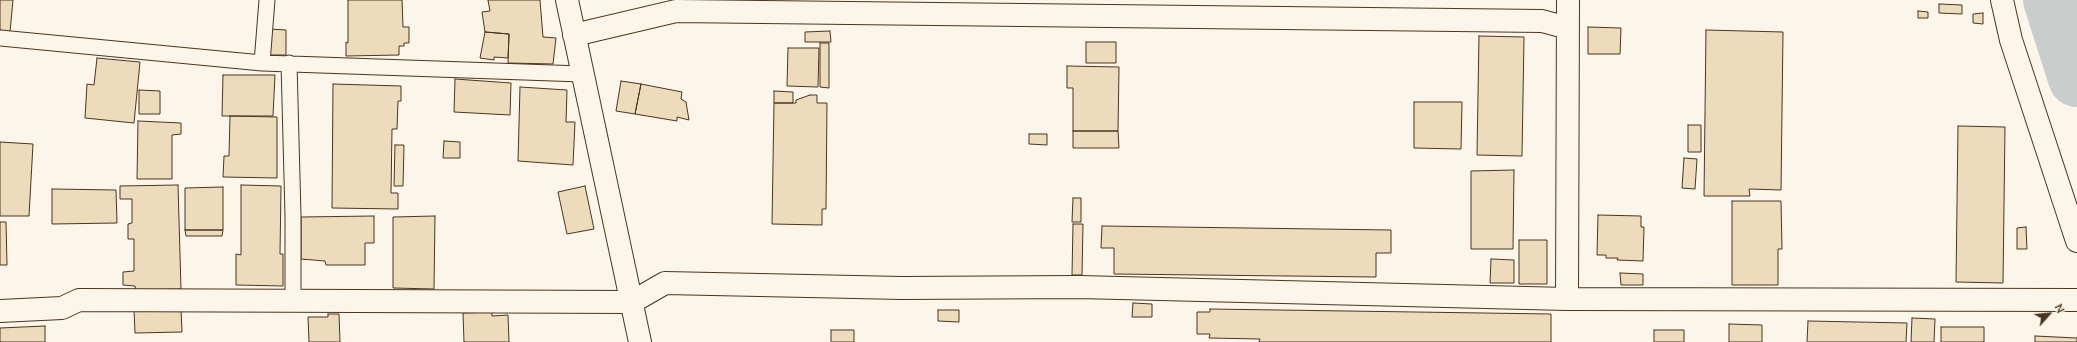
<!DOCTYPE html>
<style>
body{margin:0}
#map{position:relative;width:2077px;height:342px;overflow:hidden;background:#fbf6e9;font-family:Mulish,sans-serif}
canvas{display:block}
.north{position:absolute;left:2029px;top:294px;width:40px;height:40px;-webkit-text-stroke:3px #fbf6e9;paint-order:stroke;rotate:63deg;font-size:11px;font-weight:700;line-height:16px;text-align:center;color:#4a3520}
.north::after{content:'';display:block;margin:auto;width:14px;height:18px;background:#4a3520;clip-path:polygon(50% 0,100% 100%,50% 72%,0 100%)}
</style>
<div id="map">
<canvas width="2077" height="342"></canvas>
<div class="north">N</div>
</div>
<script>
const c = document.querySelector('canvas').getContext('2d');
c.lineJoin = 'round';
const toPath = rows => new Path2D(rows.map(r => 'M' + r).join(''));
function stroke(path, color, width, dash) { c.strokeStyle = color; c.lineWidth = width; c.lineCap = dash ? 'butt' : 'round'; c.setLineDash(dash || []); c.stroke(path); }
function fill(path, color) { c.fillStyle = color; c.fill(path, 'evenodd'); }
stroke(toPath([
 [2052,0,2077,78]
]), '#c9cecd', 58);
const building = toPath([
 [0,0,13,0,10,32,0,30,0,0],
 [348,0,402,0,403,27,409,27,409,43,404,43,404,46,399,46,399,55,346,56,346,42,348,43,348,0],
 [488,0,540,0,543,37,556,38,553,64,508,63,509,34,485,32,482,12,490,11,488,0],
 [1939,4,1962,5,1962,14,1939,13,1939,4],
 [1918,11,1928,12,1928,18,1918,18,1918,11],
 [1983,13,1983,24,1973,23,1973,14,1983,13],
 [1588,27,1621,28,1620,54,1588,54,1588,27],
 [270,29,286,30,286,55,270,55,270,29],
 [1706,30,1783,32,1781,190,1749,189,1750,196,1704,196,1706,30],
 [830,31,831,42,805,42,805,32,830,31],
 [485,32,509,34,508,58,494,57,494,60,480,58,485,32],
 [1479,36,1524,37,1522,156,1477,155,1479,36],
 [1086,42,1116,42,1116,63,1086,63,1086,42],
 [820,43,829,43,829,88,820,87,820,43],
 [788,48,819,48,818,87,787,86,788,48],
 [97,58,140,62,134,123,85,118,87,84,94,85,97,58],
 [1067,66,1119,67,1118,131,1073,131,1073,88,1067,88,1067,66],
 [223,75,275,75,273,116,222,116,223,75],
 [455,79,511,83,510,115,454,112,455,79],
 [621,81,641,84,635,114,616,111,621,81],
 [333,84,401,86,401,101,398,101,397,129,392,129,391,193,398,193,398,209,332,208,333,84],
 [641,84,682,92,681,99,686,102,689,120,677,117,677,121,635,114,641,84],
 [520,87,567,90,566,122,575,122,573,165,518,161,520,87],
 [139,90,160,91,160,114,139,114,139,90],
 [774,91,793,92,793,103,774,103,774,91],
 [810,95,817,95,817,103,827,103,826,209,822,209,822,225,772,224,774,103,796,103,796,100,810,95],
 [1414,102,1462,102,1461,149,1414,148,1414,102],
 [230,116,277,117,277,178,223,177,224,156,229,156,230,116],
 [138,121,181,123,181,134,172,135,172,179,137,179,138,121],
 [1688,125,1701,125,1701,152,1688,152,1688,125],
 [1958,126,2005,127,2003,283,1956,282,1958,126],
 [1073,131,1118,131,1119,148,1073,148,1073,131],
 [1029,134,1047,134,1047,145,1029,144,1029,134],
 [444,141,460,142,460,158,443,158,444,141],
 [0,142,33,144,29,216,0,216,0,142],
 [395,145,404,145,403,186,394,186,395,145],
 [1684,158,1697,159,1695,189,1682,188,1684,158],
 [1514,170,1513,249,1471,249,1471,171,1514,170],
 [178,185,181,289,136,290,135,286,123,285,123,272,134,271,134,239,128,239,128,224,132,223,132,199,120,199,120,186,178,185],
 [241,185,281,186,280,254,283,254,283,286,236,285,236,254,241,255,241,185],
 [585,186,594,229,567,234,558,192,585,186],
 [223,187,223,230,185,230,185,188,223,187],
 [52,189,116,190,117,223,52,224,52,189],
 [1073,198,1081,198,1081,222,1072,222,1073,198],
 [1732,201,1781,201,1782,249,1778,249,1778,285,1732,285,1732,201],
 [1598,215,1641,216,1641,227,1644,227,1643,261,1617,260,1618,258,1606,258,1606,255,1597,255,1598,215],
 [374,216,374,243,365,243,365,265,326,265,325,261,301,259,301,217,374,216],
 [435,216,434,289,393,288,393,217,435,216],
 [0,222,6,222,7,265,0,265,0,222],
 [1073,224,1083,224,1082,275,1072,275,1073,224],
 [1102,226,1391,230,1391,253,1376,253,1376,277,1114,274,1114,248,1101,248,1102,226],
 [2026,227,2027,249,2017,249,2017,228,2026,227],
 [185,230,223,230,222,236,186,236,185,230],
 [1519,240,1547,240,1547,284,1519,284,1519,240],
 [1491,259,1514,260,1514,283,1490,283,1491,259],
 [1620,273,1643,274,1643,285,1621,285,1620,273],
 [1133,303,1152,304,1152,317,1132,317,1133,303],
 [181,309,182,332,135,333,134,310,181,309],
 [1210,309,1551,314,1551,342,1259,342,1260,339,1209,338,1210,334,1197,334,1197,312,1210,312,1210,309],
 [938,310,959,310,959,322,938,321,938,310],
 [492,312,492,316,508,315,509,342,464,342,463,313,492,312],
 [328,314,339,314,340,342,309,342,308,317,328,317,328,314],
 [1912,318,1935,319,1934,342,1911,342,1912,318],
 [1808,321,1907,323,1906,342,1807,342,1808,321],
 [1729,324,1762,325,1762,342,1729,342,1729,324],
 [45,326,45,342,0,342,0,328,45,326],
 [1941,327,1984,327,1984,342,1941,342,1941,327],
 [831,330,854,330,854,342,831,342,831,330],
 [1654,330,1684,330,1684,342,1654,342,1654,330],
 [2035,336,2077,338,2077,342,2035,342,2035,336]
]);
fill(building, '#ecdcbc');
stroke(building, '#4a3520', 1);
const lane = toPath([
 [0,38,262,63,582,74],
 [262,63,267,0],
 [289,63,293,216,293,301]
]);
const street = toPath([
 [567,0,640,342],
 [2002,0,2011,40,2077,241],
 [574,35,676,11,1542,21,1568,28],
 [1567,299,1568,0],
 [0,311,62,308,79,300,632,302,665,283,902,288,1079,287,1567,299,2077,300]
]);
stroke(lane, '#4a3520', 17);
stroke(street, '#4a3520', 24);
stroke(lane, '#fbf6e9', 15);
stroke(street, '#fbf6e9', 22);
</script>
